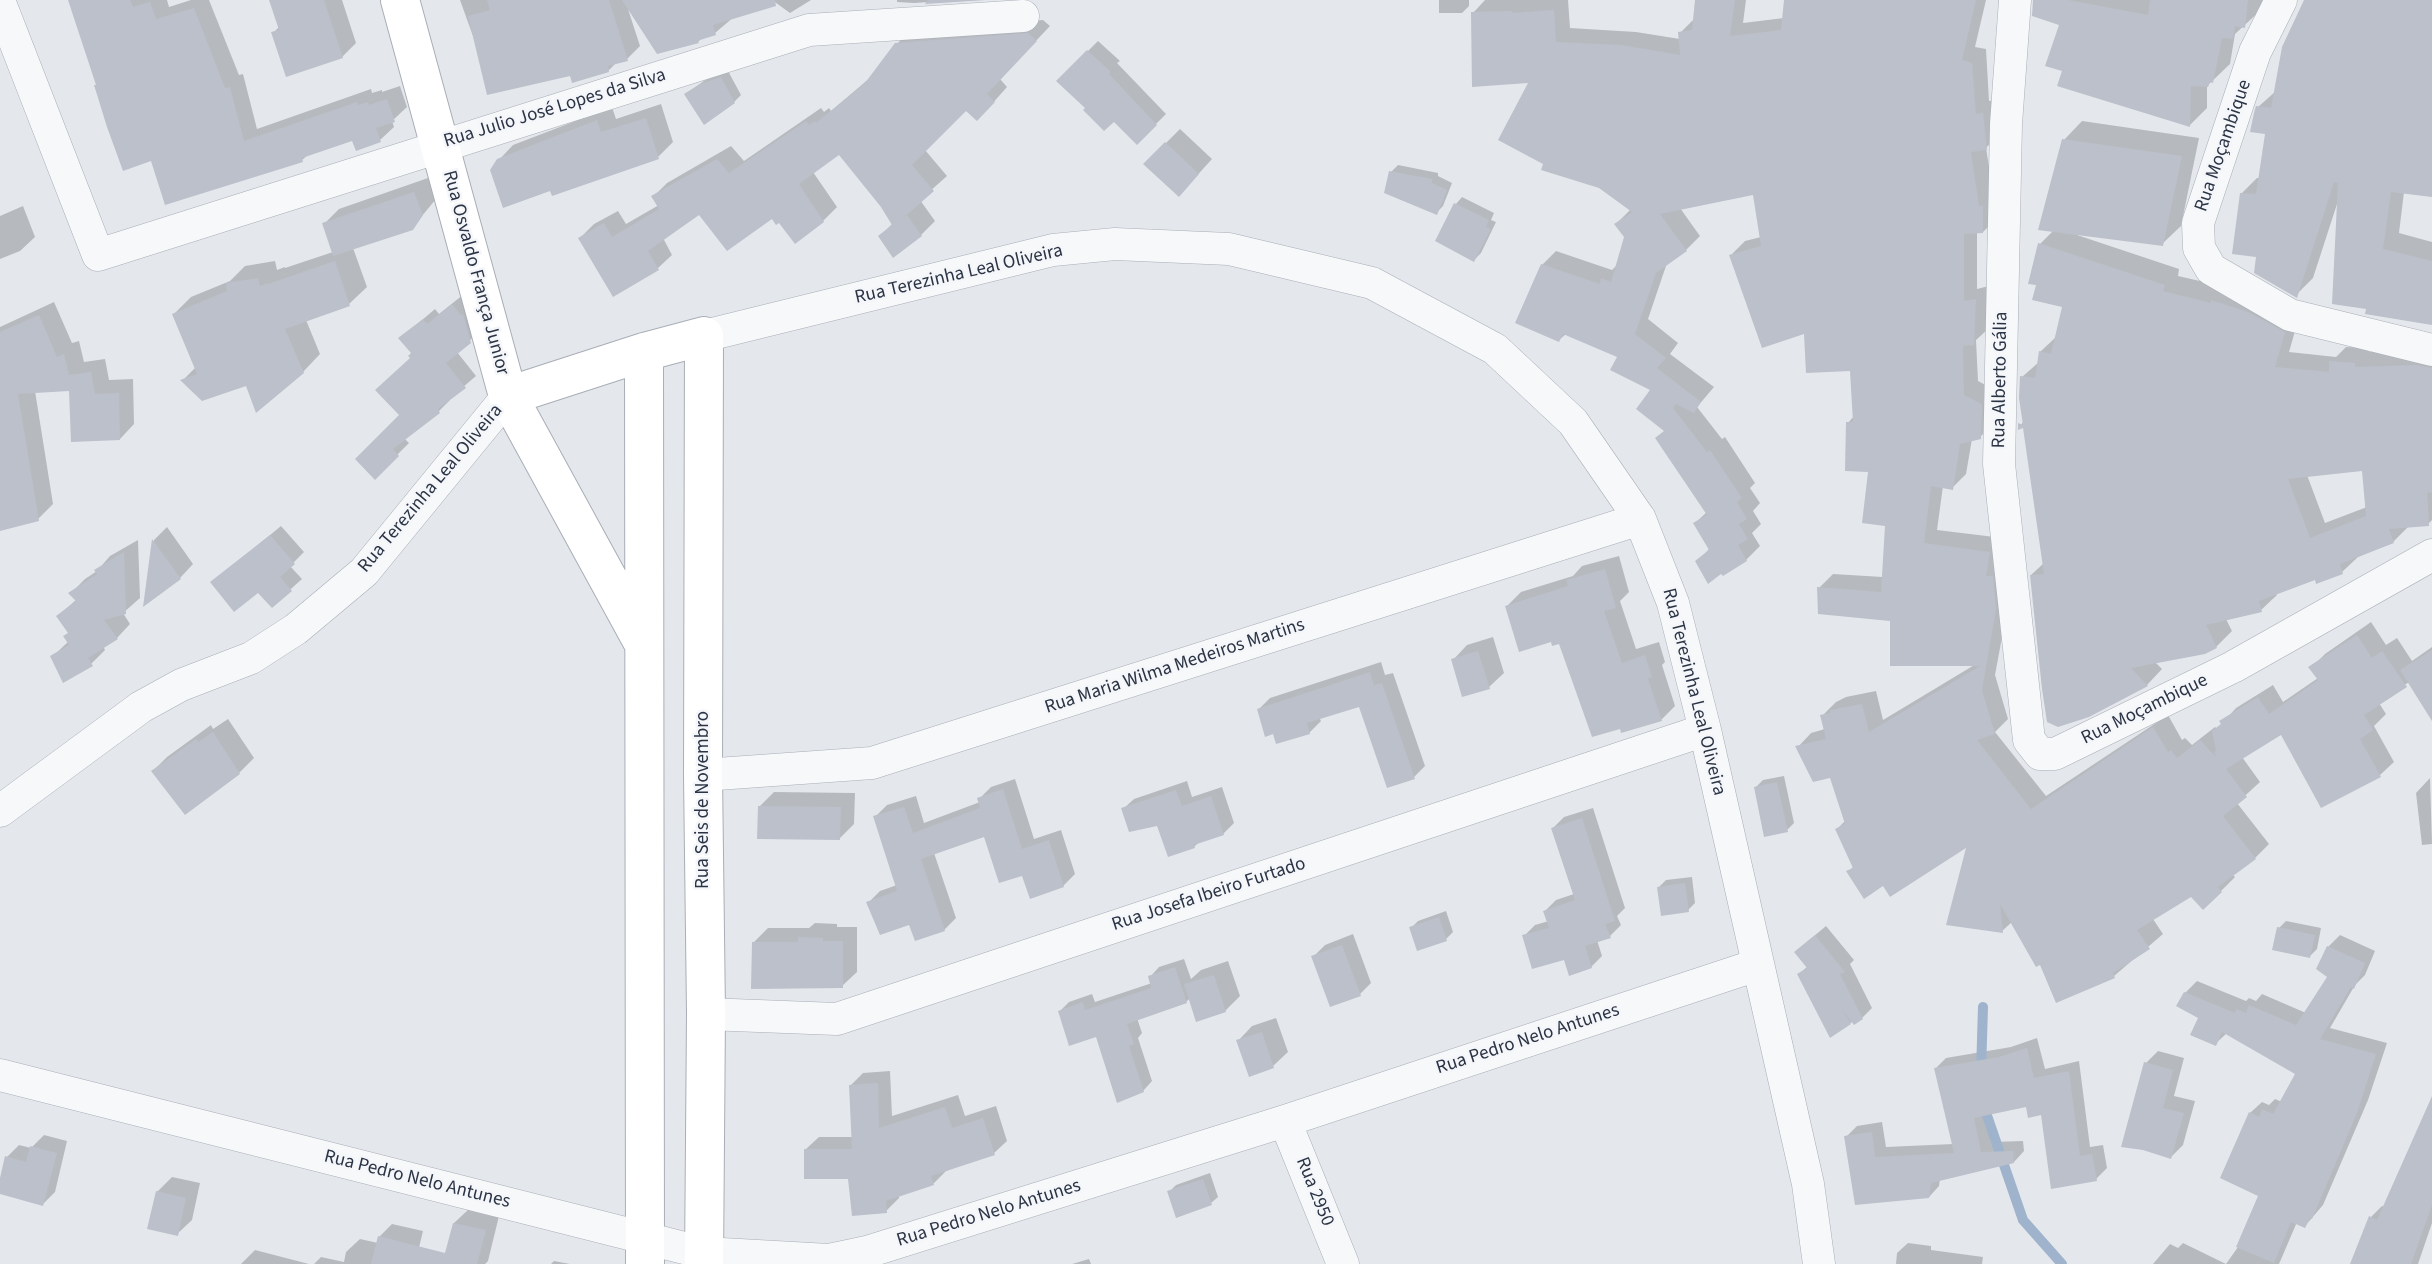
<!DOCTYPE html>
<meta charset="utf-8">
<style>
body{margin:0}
canvas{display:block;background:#e4e7ec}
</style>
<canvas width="2432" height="1264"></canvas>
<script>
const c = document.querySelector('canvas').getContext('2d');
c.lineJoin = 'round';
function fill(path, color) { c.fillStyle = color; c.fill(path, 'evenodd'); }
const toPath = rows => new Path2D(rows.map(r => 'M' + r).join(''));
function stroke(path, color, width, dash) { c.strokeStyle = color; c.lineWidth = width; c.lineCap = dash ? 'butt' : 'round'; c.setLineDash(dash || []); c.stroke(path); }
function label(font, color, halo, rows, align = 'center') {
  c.font = font + ' "Source Sans 3",sans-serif'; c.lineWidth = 5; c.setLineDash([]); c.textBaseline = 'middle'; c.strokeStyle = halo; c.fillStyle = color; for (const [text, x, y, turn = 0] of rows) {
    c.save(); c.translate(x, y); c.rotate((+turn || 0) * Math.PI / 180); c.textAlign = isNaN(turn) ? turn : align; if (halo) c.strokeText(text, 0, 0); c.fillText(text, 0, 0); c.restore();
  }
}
fill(toPath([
 [70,0,167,0,169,7,191,0,209,0,239,75,243,74,257,129,371,89,372,93,382,90,382,92,400,86,407,107,392,121,394,127,380,140,353,138,309,154,302,160,152,159,97,84],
 [271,0,342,0,356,43,342,57,273,33,280,26],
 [460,0,754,0,715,33,702,38,698,42,658,52,628,9,640,46,627,59,617,62,609,70,571,74,473,36],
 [772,0,811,0,790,13],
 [897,0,959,0,914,3,897,2],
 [1439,0,1469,0,1469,6,1462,13,1439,13],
 [1485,0,1568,0,1570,28,1636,32,1680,39,1680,33,1694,19,1697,0,1746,0,1743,23,1784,18,1786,0,1986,0,1975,47,1986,49,1989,101,1996,100,2000,133,1986,148,1997,218,1983,232,1977,232,1977,289,1989,286,1987,330,1976,340,1978,381,1995,390,1994,423,1980,437,1972,439,1966,474,1952,488,1943,486,1937,530,2003,538,2010,594,1995,675,2008,719,1995,732,2046,796,2168,715,2182,740,2185,738,2192,745,2215,727,2217,729,2236,708,2273,685,2283,702,2318,678,2311,668,2325,654,2371,622,2386,645,2397,638,2412,661,2432,647,2432,718,2409,682,2379,703,2386,714,2374,726,2394,762,2380,775,2322,806,2282,732,2242,757,2260,782,2237,803,2269,844,2255,858,2232,874,2235,877,2221,891,2192,895,2153,919,2163,934,2114,976,2041,963,2012,922,2002,931,1969,844,1884,884,1848,872,1854,866,1837,829,1846,820,1832,776,1798,747,1811,733,1825,729,1822,716,1836,702,1846,697,1876,691,1883,720,1976,664,1892,619,1819,588,1833,574,1883,577,1887,524,1870,470,1848,423,1854,416,1851,369,1805,331,1731,255,1745,241,1761,237,1754,193,1680,208,1700,236,1686,250,1667,263,1648,319,1678,343,1670,354,1714,387,1697,407,1722,439,1725,437,1755,483,1750,488,1760,503,1753,511,1761,524,1752,533,1760,546,1746,560,1697,562,1710,548,1695,523,1707,512,1666,429,1653,390,1620,356,1566,334,1559,340,1542,265,1556,251,1612,270,1617,265,1626,236,1616,224,1631,209,1600,186,1545,163,1531,81,1473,13],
 [2053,0,2263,0,2262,9,2235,34,2230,64,2207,86,2207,108,2190,125,2064,70,2061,24],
 [2306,0,2432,0,2432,195,2404,192,2399,233,2432,242,2432,324,2368,307,2338,201,2313,278,2297,294,2258,256,2241,194,2257,178,2260,178,2267,132,2258,107,2276,91],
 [1043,20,1050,26,1000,79,1007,87,991,105,966,109,925,150,947,176,920,200,935,221,921,235,880,236,893,223,882,206,839,152,813,172,837,207,823,221,795,241,780,221,772,217,699,213,663,238,672,255,658,268,613,295,580,238,594,224,618,211,626,224,659,205,653,197,667,183,731,146,744,161,821,108,824,112,829,108,831,111,871,77,897,44,911,29],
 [1098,41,1120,61,1117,63,1166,114,1137,143,1114,119,1088,108,1058,81],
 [728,71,741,95,734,102,686,94,708,78],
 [661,104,673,142,658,157,551,189,498,161,513,145,612,107,616,119],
 [2082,121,2199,138,2181,226,2162,244,2077,234,2077,235,2179,269,2178,276,2226,287,2299,317,2289,352,2336,357,2346,347,2370,348,2369,352,2432,350,2432,520,2428,524,2409,526,2393,542,2358,557,2342,572,2316,578,2276,593,2277,595,2261,610,2226,619,2232,631,2216,647,2155,662,2162,669,2147,685,2088,716,2031,575,2044,563,2024,426,2020,427,2024,420,2022,377,2039,362,2040,352,2056,337,2064,306,2038,284,2040,244,2053,231,2064,140],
 [2363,469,2367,507,2325,523,2307,475],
 [1180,129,1212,159,1193,180,1145,164],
 [1398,165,1438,173,1438,176,1452,183,1443,206,1436,213,1391,172],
 [428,178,436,199,412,228,353,248,367,287,349,304,306,320,320,354,303,372,247,384,183,380,196,367,174,314,191,297,230,281,245,266,275,261,277,270,285,267,285,268,333,252,324,224,339,209],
 [1462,197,1494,213,1491,220,1496,222,1481,253,1474,260,1437,240,1456,204],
 [23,206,35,237,20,251,0,259,0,216],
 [464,294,481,330,457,352,476,376,449,399,450,400,439,411,404,438,409,443,375,477,401,415,413,353,401,338,435,309,439,314],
 [54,302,72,343,79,341,84,362,105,359,109,380,133,379,134,424,120,439,71,390,35,391,53,504,38,519,0,529,0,327],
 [281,526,304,552,290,566,302,579,272,606,259,591,213,582],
 [167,527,193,564,180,578,145,603,154,540],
 [138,540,140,598,123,613,130,624,117,638,103,646,105,650,91,664,52,657,69,641,70,632,58,616,77,599,71,593,85,579,97,571,110,556],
 [1619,556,1629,592,1620,601,1636,649,1659,642,1665,662,1662,665,1675,706,1661,720,1561,642,1507,606,1521,592,1573,576,1582,566],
 [1493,637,1504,673,1489,687,1453,660,1467,645],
 [1381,662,1385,675,1393,673,1425,766,1414,777,1361,704,1319,717,1321,721,1309,733,1274,732,1259,709,1270,698],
 [228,719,254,758,239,773,153,771,167,757,211,725,213,729],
 [1784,776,1794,823,1787,830,1756,787,1763,780],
 [2430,778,2432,844,2422,845,2416,793],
 [1015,779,1034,839,1061,830,1075,874,1063,886,1023,874,985,835,934,853,956,918,944,930,910,922,869,902,880,891,897,885,875,817,887,805,916,796,924,823,980,802,979,799,991,787],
 [1187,781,1192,797,1222,787,1234,823,1223,834,1199,842,1194,847,1158,824,1123,809,1134,799],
 [774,792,855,793,854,824,840,838,759,807],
 [1593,808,1625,908,1617,916,1621,925,1610,936,1597,940,1602,956,1591,967,1565,958,1524,936,1535,925,1549,921,1545,911,1556,900,1574,894,1553,828,1564,817],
 [1692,877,1695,903,1688,910,1659,887,1666,880],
 [1446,911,1453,932,1446,939,1411,928,1418,921],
 [2286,921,2321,928,2317,949,2310,956,2279,928],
 [815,923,837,924,837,927,857,927,857,972,842,986,753,943,768,928,809,928],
 [1826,926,1854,960,1850,964,1872,1008,1862,1018,1850,1023,1799,974,1808,966,1807,942],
 [1353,934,1371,983,1360,994,1313,957,1325,945],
 [2340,935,2375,951,2365,975,2355,985,2330,1028,2387,1043,2368,1100,2323,1205,2305,1226,2297,1222,2279,1264,2153,1264,2170,1244,2178,1248,2183,1243,2226,1264,2238,1247,2260,1195,2250,1113,2262,1102,2269,1105,2275,1099,2282,1102,2297,1073,2227,1033,2215,1044,2185,993,2197,981,2246,1001,2249,998,2256,1001,2262,994,2306,1013,2330,976,2328,947],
 [1184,959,1191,979,1201,970,1228,961,1240,996,1225,1011,1190,998,1186,1002,1137,1018,1142,1033,1138,1038,1152,1081,1143,1091,1097,1034,1060,1011,1069,1002,1092,994,1095,1002,1152,983,1150,977,1159,967],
 [1276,1018,1288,1052,1273,1066,1238,1041,1252,1026],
 [2037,1038,2045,1069,2079,1061,2090,1147,2103,1145,2107,1168,2096,1179,2042,1113,2028,1105,1985,1114,1991,1142,2023,1141,2024,1151,2014,1162,1940,1179,1939,1186,1929,1197,1846,1137,1857,1126,1882,1122,1886,1147,1953,1144,1935,1069,1946,1058,2011,1047],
 [2158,1051,2184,1058,2174,1096,2195,1101,2183,1145,2171,1157,2146,1063],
 [890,1071,892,1116,958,1095,965,1116,996,1106,1007,1141,994,1153,946,1171,933,1184,899,1195,899,1198,886,1211,849,1177,806,1149,819,1137,853,1137,850,1086,863,1073],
 [2432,1107,2432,1223,2418,1264,2351,1264,2371,1217,2382,1206,2385,1207],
 [44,1135,67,1141,55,1192,43,1204,0,1193,7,1157,19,1145,31,1148],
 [1210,1173,1218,1197,1211,1203,1169,1192,1176,1185],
 [172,1177,200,1183,192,1220,177,1234,157,1192],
 [469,1209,499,1216,488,1261,485,1264,444,1264,454,1223],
 [392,1224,423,1231,415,1264,314,1264,321,1257,344,1262,346,1252,360,1239,378,1243,379,1237],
 [1908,1243,1931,1246,1931,1250,1983,1257,1982,1264,1896,1264,1897,1253],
 [255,1250,309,1264,241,1264],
 [1089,1259,1091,1264,1072,1264],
 [554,1261,570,1264,551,1264]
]), '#0003');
stroke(toPath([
 [1981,1072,1983,1007],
 [1983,1104,2023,1220,2062,1264]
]), '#9fb4cc', 10);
fill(toPath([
 [68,0,130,0,133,7,150,2,156,19,194,8,225,88,230,87,244,141,357,102,358,105,368,102,369,105,387,99,395,122,376,128,381,142,356,151,352,141,302,158,303,162,165,205,151,161,123,171,107,127,94,85,96,85],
 [269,0,324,0,343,58,286,77,271,32,279,30],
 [487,0,609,0,628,61,608,66,609,72,572,83,570,76,487,95,468,16,490,10],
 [622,0,775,0,776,6,713,25,716,35,697,41,699,43,657,54],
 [928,0,986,0,925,4],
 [1695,0,1735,0,1730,36,1781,30,1784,0,1976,0,1962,60,1972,63,1976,114,1983,113,1987,150,1971,152,1979,206,1983,206,1983,233,1964,234,1964,301,1976,299,1974,345,1963,346,1964,395,1982,404,1981,439,1960,444,1953,490,1931,486,1924,543,1990,552,1986,576,1993,576,1996,609,1982,690,1995,734,1977,740,2031,809,2153,727,2168,752,2171,750,2177,758,2200,740,2217,758,2214,752,2216,751,2212,731,2221,724,2219,721,2258,697,2269,714,2318,680,2308,667,2357,635,2372,658,2382,651,2407,687,2364,715,2373,730,2360,739,2381,777,2321,808,2281,735,2226,769,2247,797,2223,816,2256,859,2218,887,2222,892,2203,910,2191,897,2137,930,2150,949,2113,973,2115,978,2056,1003,2040,965,2036,967,2000,904,2003,933,1946,925,1966,848,1890,897,1883,886,1864,899,1846,871,1853,868,1835,829,1845,824,1830,778,1813,782,1795,746,1826,739,1820,715,1830,713,1830,710,1862,704,1869,732,1980,666,1890,666,1890,621,1818,614,1817,587,1881,592,1885,526,1862,523,1868,472,1845,471,1846,422,1853,422,1850,371,1806,373,1804,334,1762,348,1729,255,1761,246,1753,195,1660,214,1687,251,1656,273,1635,334,1666,358,1657,368,1701,402,1694,413,1676,404,1673,408,1707,452,1710,450,1742,498,1737,502,1747,519,1739,524,1748,539,1738,545,1747,561,1723,576,1721,574,1708,584,1695,561,1709,550,1693,523,1707,515,1655,438,1664,431,1636,409,1650,390,1610,370,1617,357,1563,334,1559,342,1515,323,1541,264,1600,284,1601,278,1611,282,1624,237,1614,224,1632,212,1599,188,1541,170,1543,164,1498,140,1528,83,1472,87,1471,12,1512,11,1512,13,1554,10,1556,42,1621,45,1680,55,1678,32,1692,30],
 [2033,0,2068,0,2148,15,2150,0,2248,0,2245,28,2235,26,2233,39,2222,38,2213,83,2210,82,2208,87,2191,86,2190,127,2057,86,2062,71,2045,66,2059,25,2032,16],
 [2304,0,2432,0,2432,197,2391,192,2383,249,2432,261,2432,325,2365,314,2366,309,2332,304,2338,183,2334,182,2297,298,2254,273,2256,257,2232,254,2240,193,2256,194,2265,134,2250,132,2254,113,2256,106,2271,108,2282,47],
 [1028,33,1037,41,987,94,995,102,977,121,966,111,912,165,934,191,901,220,907,215,922,236,893,258,878,236,892,225,881,207,839,155,799,184,824,222,795,244,779,223,776,225,772,219,727,251,699,215,648,251,659,270,613,297,578,238,604,223,612,237,659,209,651,196,717,159,729,173,806,121,809,125,815,121,816,123,865,83,895,43],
 [1087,50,1111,72,1109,74,1157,125,1137,145,1114,122,1104,131,1083,110,1085,108,1056,81],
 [721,77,735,103,704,125,684,94,700,84],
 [646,118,659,159,552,196,550,191,503,208,490,170,497,159,597,120,601,132],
 [2062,139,2182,156,2163,246,2038,230],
 [1165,142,1199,174,1179,197,1143,164],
 [1389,171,1432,179,1432,183,1447,190,1437,215,1384,193],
 [414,192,423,215,413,230,333,256,322,223],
 [1454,203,1489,220,1486,227,1491,229,1474,262,1435,241],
 [2038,243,2165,285,2163,291,2211,303,2211,300,2248,312,2285,332,2275,367,2329,372,2329,361,2355,363,2355,367,2416,365,2432,368,2432,493,2427,492,2429,526,2389,529,2394,543,2340,564,2343,574,2316,584,2315,580,2259,601,2262,612,2206,625,2217,648,2205,654,2131,668,2148,686,2089,717,2058,727,2047,722,2042,689,2030,575,2044,574,2023,428,2018,430,2018,423,2023,425,2019,398,2020,376,2035,378,2039,351,2051,354,2062,307,2032,300,2036,285,2028,284],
 [2362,471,2366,516,2310,538,2288,479],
 [335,261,350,306,285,329,304,373,256,413,246,386,202,401,180,380,197,374,172,314,227,291,226,283,258,278,260,286,268,283,268,284],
 [452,304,461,315,463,314,471,343,446,363,466,388,438,409,440,413,393,449,399,456,375,480,355,459,399,415,375,390,410,358,408,356,411,353,398,338,423,319,427,324],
 [39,315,57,357,64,354,69,375,91,372,95,394,119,393,120,440,71,442,69,391,18,394,39,521,0,531,0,332],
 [270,535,295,564,280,577,292,591,272,608,258,593,234,612,210,582],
 [152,539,181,579,143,607],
 [124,552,126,614,104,620,118,639,88,658,93,666,63,683,50,656,69,645,63,636,68,633,56,616,76,601,68,593,97,574,94,570],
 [1605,569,1616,608,1604,611,1622,663,1645,655,1652,677,1648,679,1662,721,1621,733,1620,729,1592,737,1559,644,1552,646,1551,642,1519,652,1505,606,1568,586,1566,580],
 [2432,650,2432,721,2400,670],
 [1478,651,1490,689,1462,697,1451,659],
 [1370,672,1374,685,1382,683,1415,779,1387,788,1359,707,1307,723,1310,734,1276,744,1273,734,1265,737,1257,709],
 [213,732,240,774,185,815,151,771,196,739,198,742],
 [1777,782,1788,832,1764,837,1754,787],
 [1003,789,1022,849,1049,840,1064,887,1030,899,1022,876,999,883,984,837,921,859,945,931,915,941,909,925,880,935,866,902,897,891,873,816,904,807,913,833,980,808,977,798],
 [1176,790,1182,806,1211,796,1224,835,1194,845,1195,848,1168,857,1157,826,1129,832,1121,808],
 [758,806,841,807,840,840,757,839],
 [1582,818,1615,921,1605,924,1611,938,1585,946,1592,968,1569,976,1564,960,1532,969,1522,935,1549,928,1543,911,1575,900,1551,828],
 [1685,883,1689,912,1661,916,1657,887],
 [1439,917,1447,941,1417,951,1409,927],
 [2277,927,2315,935,2310,958,2272,950],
 [1815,935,1845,972,1840,974,1863,1019,1854,1025,1842,1010,1851,1024,1830,1038,1797,974,1807,968,1794,952],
 [798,937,823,938,823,941,843,941,843,988,751,989,752,942,798,942],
 [1342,945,1361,996,1330,1007,1311,956],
 [2327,946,2365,963,2354,989,2351,987,2320,1039,2376,1054,2357,1113,2312,1219,2310,1218,2305,1228,2291,1222,2274,1263,2236,1247,2258,1196,2220,1178,2249,1112,2259,1117,2262,1109,2273,1114,2295,1074,2222,1032,2216,1046,2190,1035,2198,1018,2176,1006,2184,992,2235,1013,2236,1009,2246,1013,2249,1005,2296,1025,2327,977,2316,969],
 [1175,967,1187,1003,1127,1024,1134,1044,1129,1046,1144,1092,1117,1103,1096,1037,1069,1046,1058,1011,1083,1002,1085,1010,1151,988,1148,976],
 [1214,975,1226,1012,1196,1022,1184,984],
 [1262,1032,1274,1068,1249,1077,1236,1040],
 [2027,1048,2034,1078,2069,1071,2080,1156,2092,1154,2097,1181,2051,1189,2041,1115,2028,1118,2026,1107,1974,1118,1981,1152,2013,1151,2014,1163,1931,1183,1929,1198,1855,1205,1844,1136,1872,1132,1875,1157,1954,1153,1934,1068,1999,1057],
 [2144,1062,2173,1070,2163,1108,2184,1113,2171,1159,2143,1150,2121,1147],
 [878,1083,879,1128,945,1107,952,1128,983,1118,995,1155,931,1176,934,1185,886,1201,887,1213,852,1216,848,1179,804,1179,804,1149,852,1149,849,1085],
 [2432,1096,2432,1205,2411,1264,2350,1264,2369,1216,2377,1220],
 [30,1146,57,1153,43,1206,0,1194,0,1178,5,1156,26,1162],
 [1203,1179,1212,1205,1176,1218,1167,1191],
 [156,1191,186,1198,178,1236,147,1229],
 [453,1223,486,1230,477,1264,371,1264,378,1236,445,1253]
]), '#bbc0ca');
const street = toPath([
 [2015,0,2006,124,1999,464,2029,740,2040,754,2055,754,2233,667,2432,555],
 [2281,0,2255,52,2198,223,2199,248,2211,269,2290,315,2432,350],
 [0,3,98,255,809,30,1023,16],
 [704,336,1053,250,1115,244,1229,249,1372,283,1495,349,1573,422,1640,519,1673,603,1705,730,1808,1184,1819,1264],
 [703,775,872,763,1640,519],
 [0,811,141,707,181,685,251,658,296,629,364,572,508,396],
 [706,1014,837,1019,1705,730],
 [0,1075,704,1253,829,1260,867,1252,1285,1121,1757,965],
 [1285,1121,1343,1264]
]);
const secondary = toPath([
 [400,0,508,396,641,639],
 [644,352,645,1264],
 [508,396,644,352,704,336,703,775,706,1014,704,1264]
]);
stroke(street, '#a9aeb7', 33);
stroke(secondary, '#a9aeb7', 40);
stroke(street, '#f7f8fa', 32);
stroke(secondary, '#fff', 38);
label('19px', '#2b3445', '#f4f6f9', [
 ["Rua Julio José Lopes da Silva",555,109,-17],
 ["Rua Moçambique",2224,146,-71],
 ["Rua Osvaldo França Junior",475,273,75],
 ["Rua Terezinha Leal Oliveira",959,275,-13],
 ["Rua Alberto Gália",2001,380,-89],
 ["Rua Terezinha Leal Oliveira",431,489,-50],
 ["Rua Maria Wilma Medeiros Martins",1175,667,-18],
 ["Rua Terezinha Leal Oliveira",1693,692,76],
 ["Rua Moçambique",2145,710,-26],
 ["Rua Seis de Novembro",704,800,-90],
 ["Rua Josefa Ibeiro Furtado",1209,895,-18],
 ["Rua Pedro Nelo Antunes",1528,1040,-18],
 ["Rua Pedro Nelo Antunes",417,1180,14],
 ["Rua 2950",1314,1192,68],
 ["Rua Pedro Nelo Antunes",989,1214,-17]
]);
</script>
